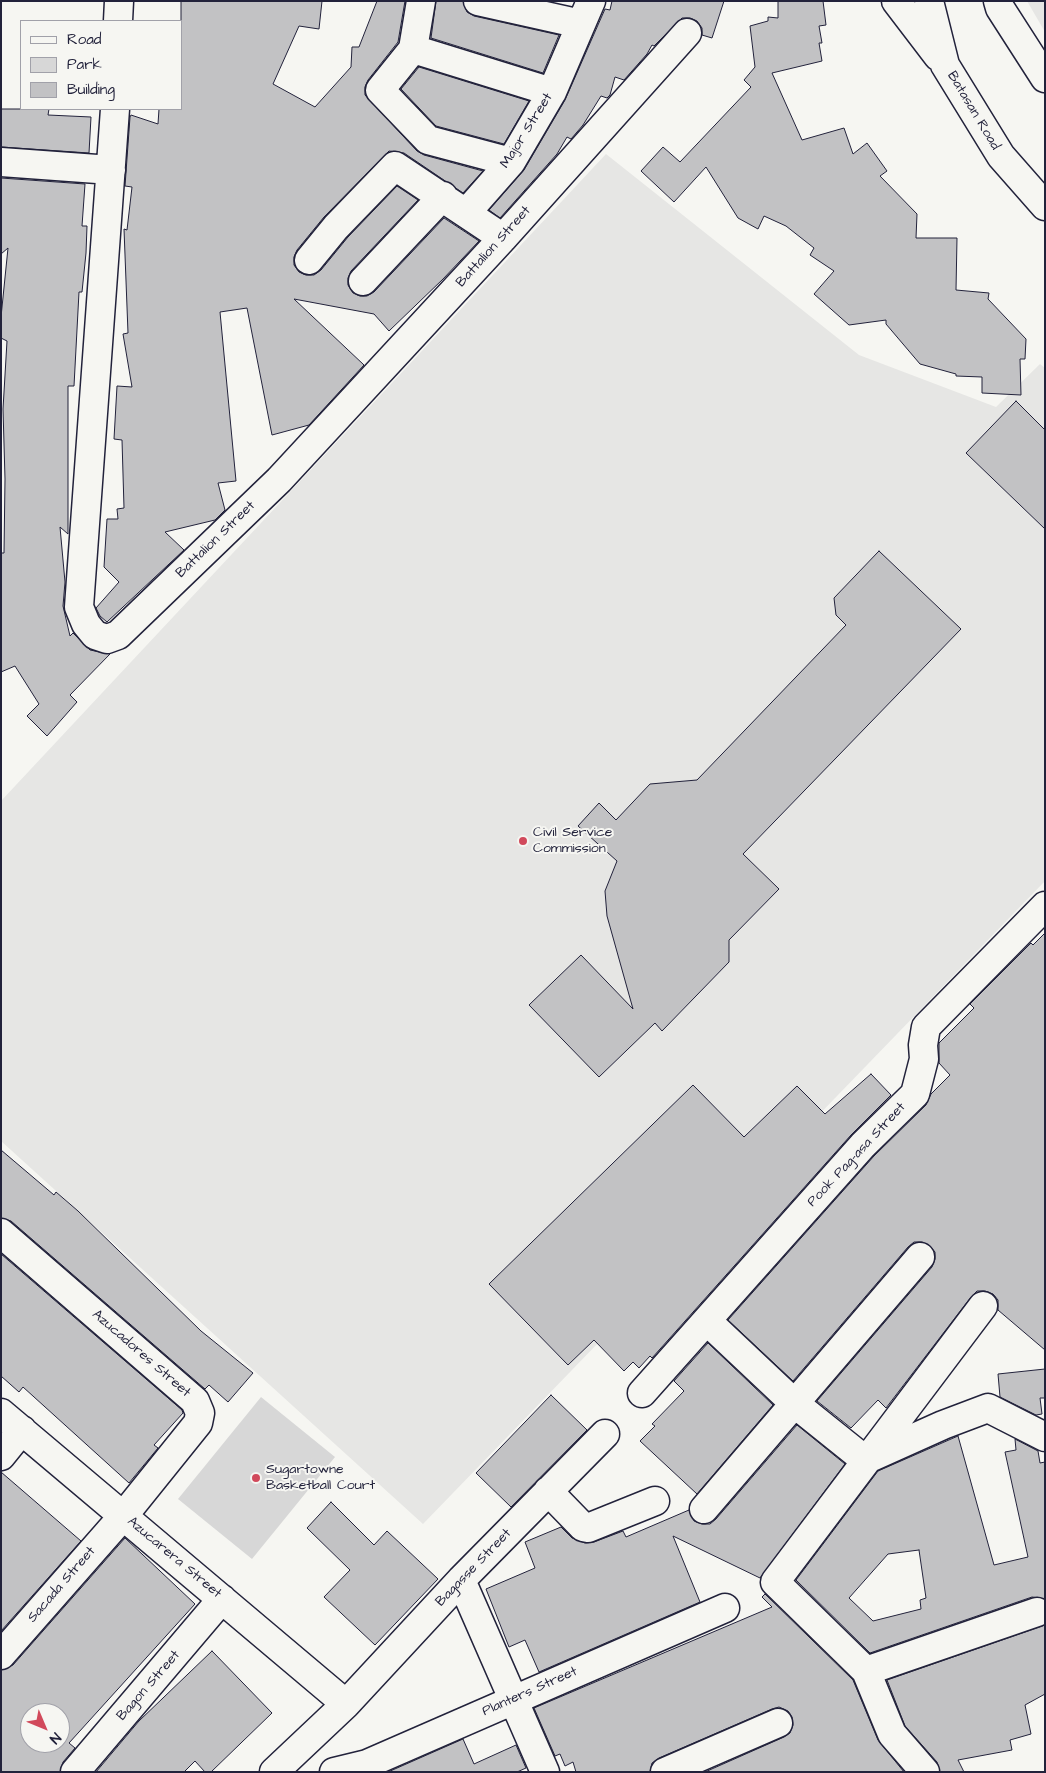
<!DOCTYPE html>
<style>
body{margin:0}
#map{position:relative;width:1046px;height:1773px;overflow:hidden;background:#f6f6f2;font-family:"Architects Daughter",sans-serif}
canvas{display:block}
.frame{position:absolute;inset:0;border:2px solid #22223b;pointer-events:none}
.legend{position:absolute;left:20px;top:20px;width:162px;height:90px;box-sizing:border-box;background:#f6f6f2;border:1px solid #a1a1a9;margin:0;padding:6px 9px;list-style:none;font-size:15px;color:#22223b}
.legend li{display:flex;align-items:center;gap:10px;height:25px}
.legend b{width:25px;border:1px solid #a1a1a9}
.north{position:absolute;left:20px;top:1703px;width:50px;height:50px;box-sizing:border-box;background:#f6f6f2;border:1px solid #a1a1a9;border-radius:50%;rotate:135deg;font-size:14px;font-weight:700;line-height:20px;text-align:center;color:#22223b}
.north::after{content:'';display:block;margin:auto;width:18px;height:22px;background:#d1495b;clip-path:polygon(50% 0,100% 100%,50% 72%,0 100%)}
</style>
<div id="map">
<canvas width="1046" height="1773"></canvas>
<div class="frame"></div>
<ul class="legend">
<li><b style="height:6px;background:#f6f6f2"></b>Road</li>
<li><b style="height:14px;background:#d7d7d7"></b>Park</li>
<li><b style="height:14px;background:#c2c2c4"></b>Building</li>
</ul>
<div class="north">N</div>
</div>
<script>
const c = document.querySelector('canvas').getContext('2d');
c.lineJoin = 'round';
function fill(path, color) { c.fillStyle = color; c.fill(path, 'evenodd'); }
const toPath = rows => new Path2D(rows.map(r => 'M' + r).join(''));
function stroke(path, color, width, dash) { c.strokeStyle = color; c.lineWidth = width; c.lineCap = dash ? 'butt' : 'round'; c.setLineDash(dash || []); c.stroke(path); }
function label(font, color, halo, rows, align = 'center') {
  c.font = font + ' "Architects Daughter",sans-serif'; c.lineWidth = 4; c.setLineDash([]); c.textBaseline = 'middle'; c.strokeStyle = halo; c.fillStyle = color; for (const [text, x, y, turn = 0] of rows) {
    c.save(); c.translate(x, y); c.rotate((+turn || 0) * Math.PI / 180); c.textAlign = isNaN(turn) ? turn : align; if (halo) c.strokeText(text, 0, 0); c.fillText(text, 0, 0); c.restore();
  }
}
fill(toPath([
 [1027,1,1045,1,1045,32],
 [606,154,859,355,996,407,1040,364,1045,368,1045,881,423,1524,1,1141,1,801]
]), '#e6e6e4');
fill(toPath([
 [261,1397,335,1457,252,1559,178,1499]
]), '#d7d7d7');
const building = toPath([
 [181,1,322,1,319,29,299,26,273,84,315,107,351,67,352,47,359,47,377,1,405,1,398,42,368,80,365,87,365,95,417,151,424,155,483,171,463,193,404,153,389,151,324,217,297,250,294,257,294,265,299,272,306,275,314,275,321,270,348,237,397,186,418,200,351,271,348,278,348,285,353,293,360,296,367,296,374,292,444,218,479,241,443,279,389,331,374,314,294,299,364,365,309,425,272,435,247,308,220,312,236,481,218,483,225,510,215,520,165,532,184,550,107,622,100,616,96,608,119,582,104,567,107,519,118,519,117,509,124,508,122,440,114,439,117,386,132,387,123,334,128,333,124,229,127,230,132,187,125,186,130,117,131,115,158,124,159,109,181,109,181,1],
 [436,1,463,1,467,12,474,16,559,35,543,73,431,38,436,1],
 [612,1,724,1,712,38,702,35,702,28,697,21,690,18,682,18,654,46,652,45,647,54,624,80,615,77,610,95,607,98,601,96,583,125,571,139,567,137,557,154,500,218,489,210,524,170,565,100,605,9,610,10,612,1],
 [778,1,823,1,826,25,819,26,822,43,819,43,822,61,772,73,802,140,844,128,853,154,867,143,887,171,880,176,917,214,916,238,957,238,956,290,989,293,988,299,1026,339,1025,359,1020,359,1021,395,982,393,982,377,956,376,956,374,920,364,886,324,886,320,849,325,814,294,834,271,810,255,814,248,786,226,764,216,758,229,738,218,706,167,674,202,641,171,663,147,680,162,751,87,744,80,755,67,750,26,768,21,768,17,778,18,778,1],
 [419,67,529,101,504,144,436,126,401,89,419,67],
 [1,109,49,109,48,115,91,117,89,153,1,147,1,109],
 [1,178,85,184,82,226,87,226,86,253,82,292,79,292,74,386,68,386,68,534,60,527,65,582,63,606,70,636,73,633,90,650,110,654,70,695,77,702,47,736,27,716,39,704,15,666,1,672,1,553,4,553,5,479,3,409,7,341,1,338,1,317,8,248,1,254,1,178],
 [1016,401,1045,430,1045,529,966,453,1016,401],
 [879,551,961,629,743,854,779,889,729,940,729,962,662,1031,655,1023,599,1077,529,1005,581,955,633,1009,607,916,605,891,617,861,578,826,599,803,616,820,650,784,697,780,846,625,836,615,834,598,879,551],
 [1045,933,1045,1350,998,1310,998,1300,993,1294,985,1291,977,1291,971,1297,886,1408,878,1400,851,1428,817,1401,932,1267,935,1259,935,1252,930,1246,922,1242,914,1242,908,1247,793,1381,728,1320,874,1156,926,1105,931,1094,950,1075,939,1063,939,1043,974,1008,970,1004,1031,943,1033,945,1045,933],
 [871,1074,891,1095,851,1135,652,1358,650,1356,639,1368,633,1362,624,1371,594,1340,568,1365,489,1284,693,1085,744,1137,797,1086,825,1114,871,1074],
 [1,1150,54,1195,56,1192,78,1211,201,1331,253,1373,228,1402,209,1385,205,1389,11,1221,1,1218,1,1150],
 [1,1254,182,1410,183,1413,154,1445,158,1448,129,1483,23,1387,19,1392,1,1376,1,1254],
 [708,1343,773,1405,697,1494,640,1441,655,1426,652,1424,684,1391,674,1381,708,1343],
 [1045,1369,1045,1398,1040,1398,1042,1414,1036,1415,1000,1397,998,1374,1045,1369],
 [551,1395,587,1430,511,1507,476,1473,551,1395],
 [797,1425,845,1464,760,1578,673,1536,700,1602,539,1672,525,1640,509,1647,486,1589,535,1568,525,1542,561,1527,572,1538,585,1543,594,1542,623,1531,626,1537,689,1510,694,1521,702,1524,710,1524,716,1519,797,1425],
 [958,1436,994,1565,1028,1557,1005,1452,1016,1450,1015,1439,1038,1451,1040,1463,1045,1462,1045,1599,1032,1597,870,1653,796,1580,878,1471,958,1436],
 [919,1550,926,1598,920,1600,921,1609,873,1621,849,1598,888,1554,919,1550],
 [1,1472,81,1541,1,1631,1,1472],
 [331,1502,374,1545,387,1531,438,1579,375,1645,324,1597,350,1570,307,1528,331,1502],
 [125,1538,195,1604,69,1743,75,1748,63,1762,60,1772,1,1772,1,1670,13,1665,125,1538],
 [30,1713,60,1713,60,1743,30,1743,30,1713],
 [765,1594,853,1680,878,1740,904,1772,705,1772,784,1737,790,1733,793,1725,792,1717,788,1711,779,1707,772,1709,659,1758,652,1763,650,1772,576,1772,573,1762,565,1766,560,1754,555,1756,534,1708,772,1607,762,1597,765,1594],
 [1045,1625,1045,1694,1025,1705,1031,1734,1010,1740,1012,1750,958,1760,964,1772,940,1772,937,1762,905,1726,887,1680,1045,1625],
 [212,1651,272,1713,211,1772,205,1772,195,1761,184,1772,96,1772,139,1721,212,1651],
 [463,1739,474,1764,516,1745,526,1768,517,1772,388,1772,463,1739]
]);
fill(building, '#c2c2c4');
stroke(building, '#22223b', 1);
const minor = toPath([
 [421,1,413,49,380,90,428,140,511,162],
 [478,1,581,24],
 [118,21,119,1],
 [413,49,552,92],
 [115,109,79,607,86,624,95,635,107,639,118,635,279,480,503,238,687,33],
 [1,162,111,170],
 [467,212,511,162,552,92,591,1],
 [309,260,336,227,395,166,503,238],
 [363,281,443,196],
 [1,1233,195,1401,200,1413,198,1423,124,1515,1,1655],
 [707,1321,794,1403,865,1460,943,1425,988,1408,1045,1437],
 [642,1393,863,1145,915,1094,924,1059,923,1045,926,1027,1045,906],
 [1,1413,346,1704],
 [1,1456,22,1430],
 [548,1491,583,1527,588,1528,655,1501],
 [704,1509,920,1257],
 [461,1580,545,1772],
 [866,1671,1037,1612],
 [75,1772,222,1599],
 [274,1772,346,1704,461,1580,605,1434],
 [334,1772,367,1764,725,1608],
 [665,1772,778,1723],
 [925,1772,892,1734,866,1671,775,1582,983,1306]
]);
const major = toPath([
 [896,1,938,56],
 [929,1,945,65,1001,156,1045,206],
 [998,1,1000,8,1045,78]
]);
stroke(minor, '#22223b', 31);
stroke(major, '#22223b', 31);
stroke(minor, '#f6f6f2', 28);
stroke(major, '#f6f6f2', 28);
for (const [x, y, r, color] of [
 [523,841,5,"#d1495b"],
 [256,1478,5,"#d1495b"]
]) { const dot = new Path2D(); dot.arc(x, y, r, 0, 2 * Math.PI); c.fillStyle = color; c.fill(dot); stroke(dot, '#f6f6f2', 2); }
label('14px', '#22223b', '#f6f6f2', [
 ["Batasan Road",973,111,59],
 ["Major Street",527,131,-58],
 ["Battalion Street",494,247,-48],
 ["Battalion Street",216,540,-44],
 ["Pook Pag-asa Street",857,1155,-47],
 ["Azucadores Street",141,1354,41],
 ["Azucarera Street",174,1558,40],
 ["Bagasse Street",474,1568,-46],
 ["Sacada Street",62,1585,-49],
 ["Bagon Street",149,1686,-49],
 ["Planters Street",530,1692,-24]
]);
label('14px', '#22223b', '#f6f6f2', [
 ["Civil Service",533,833],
 ["Commission",533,849],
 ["Sugartowne",266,1470],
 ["Basketball Court",266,1486]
], 'left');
</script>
